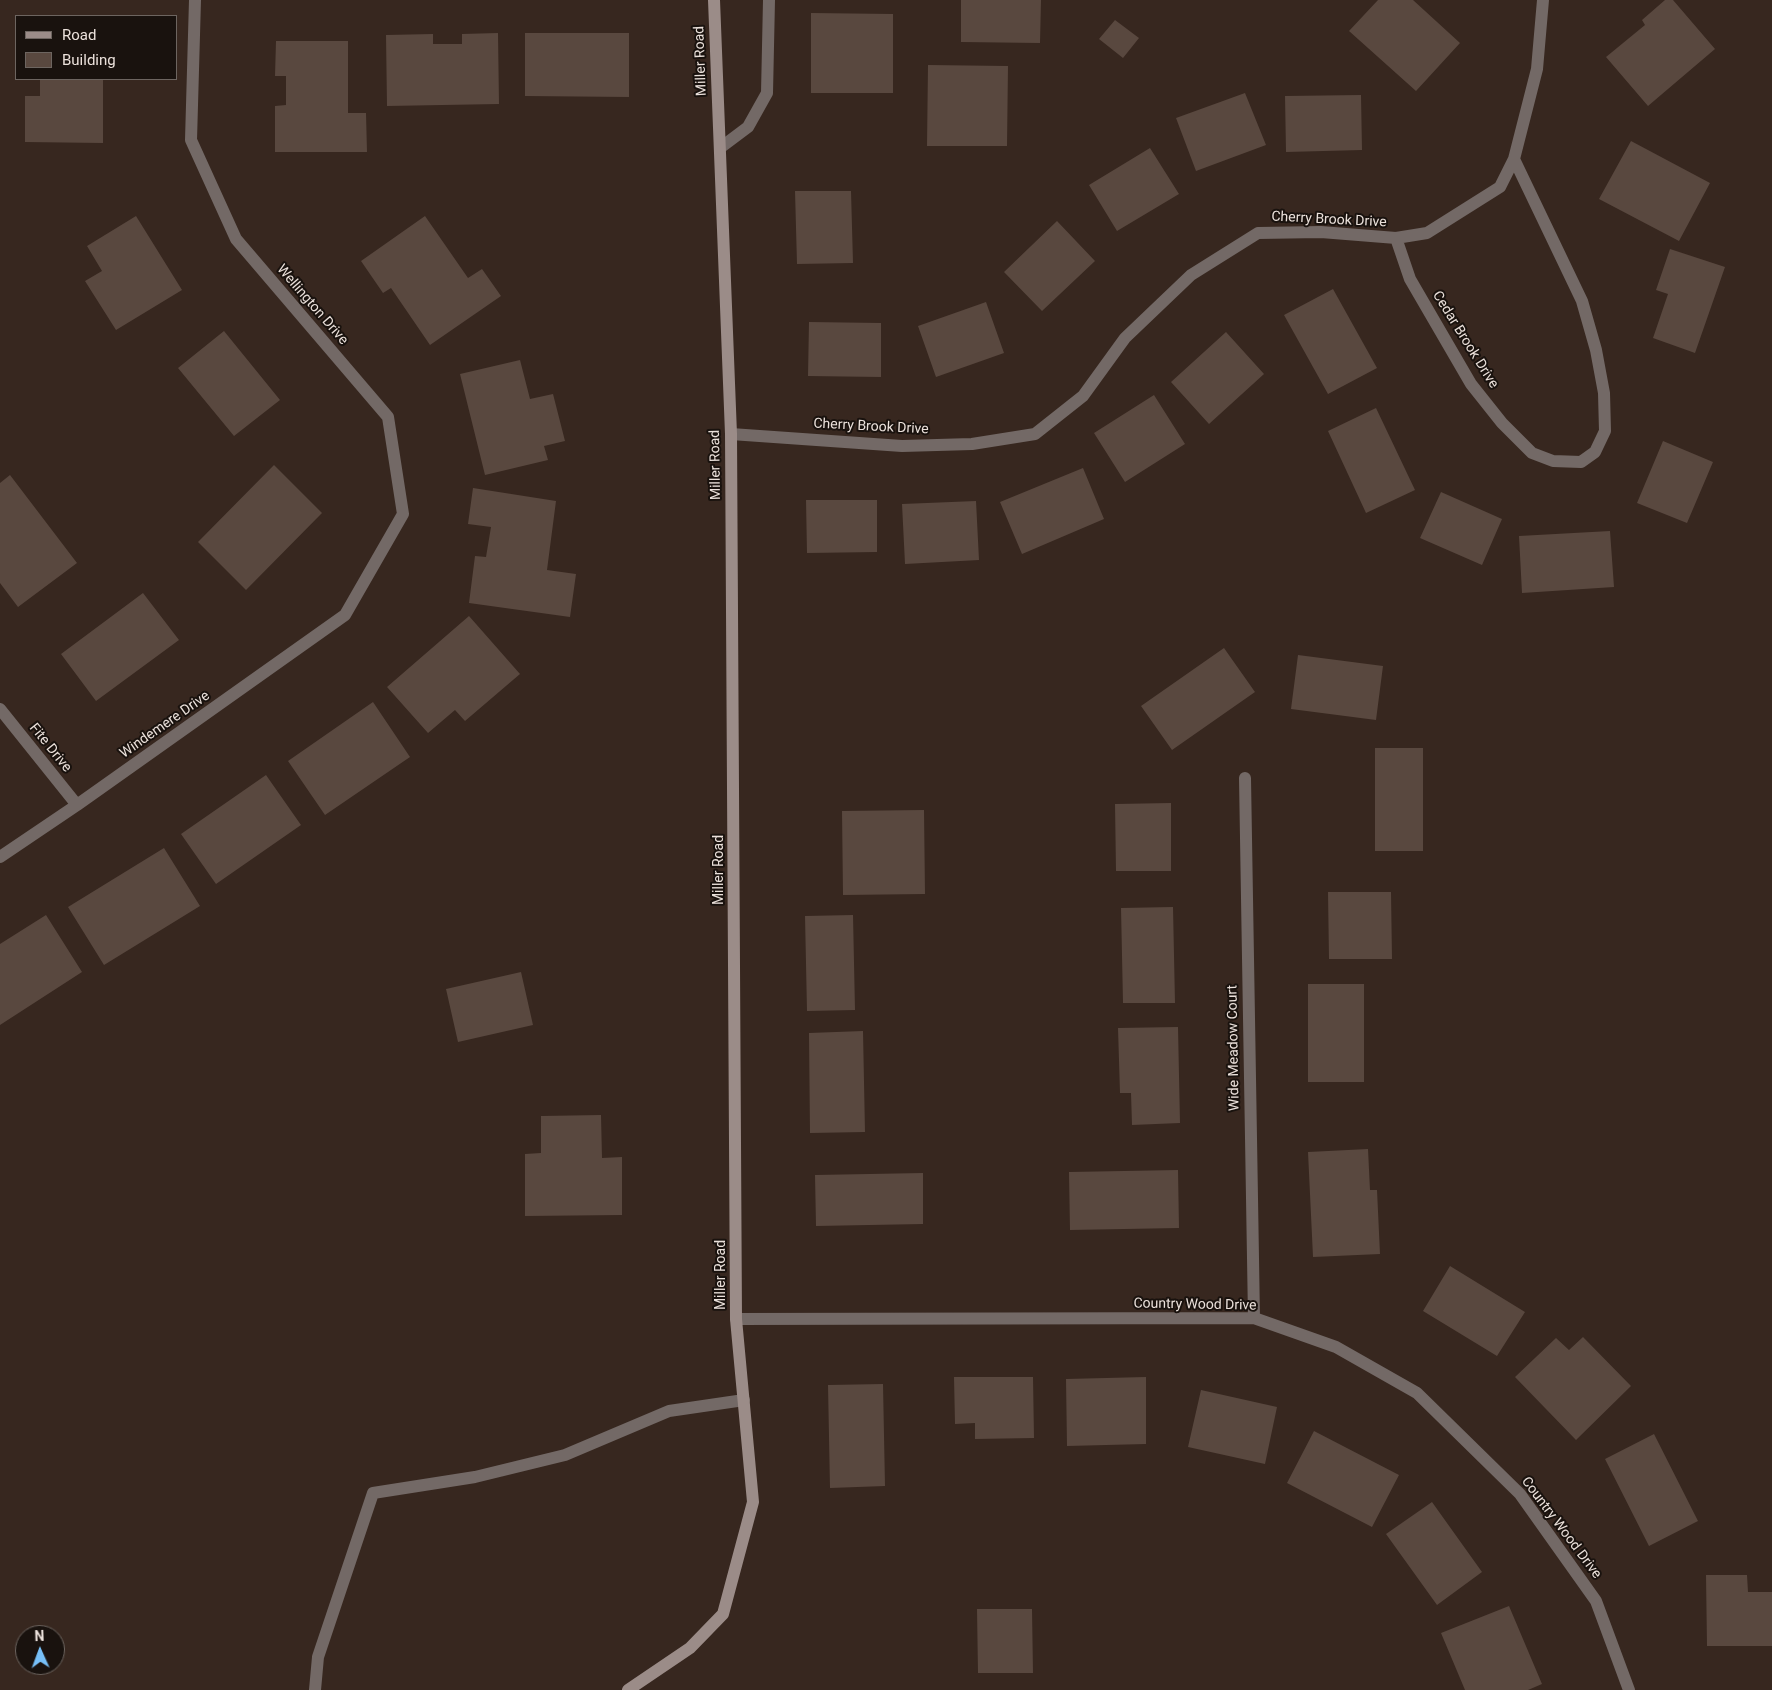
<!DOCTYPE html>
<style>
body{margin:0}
#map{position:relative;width:1772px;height:1690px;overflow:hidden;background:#37271f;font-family:Roboto,sans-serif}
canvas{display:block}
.legend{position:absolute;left:15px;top:15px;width:162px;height:65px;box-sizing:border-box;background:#19120e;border:1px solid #6d6560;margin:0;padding:6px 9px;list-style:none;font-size:15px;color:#ebe1db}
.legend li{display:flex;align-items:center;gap:10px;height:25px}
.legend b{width:25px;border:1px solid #6d6560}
.north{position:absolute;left:15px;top:1625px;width:50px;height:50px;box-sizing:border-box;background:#19120e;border:1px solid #6d6560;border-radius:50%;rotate:358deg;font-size:14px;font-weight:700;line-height:20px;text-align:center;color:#ebe1db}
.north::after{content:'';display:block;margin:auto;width:18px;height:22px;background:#77bff7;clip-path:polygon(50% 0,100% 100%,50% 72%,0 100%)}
</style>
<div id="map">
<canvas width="1772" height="1690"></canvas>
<ul class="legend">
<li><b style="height:6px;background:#9b8c88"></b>Road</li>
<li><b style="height:14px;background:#59483f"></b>Building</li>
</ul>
<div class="north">N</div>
</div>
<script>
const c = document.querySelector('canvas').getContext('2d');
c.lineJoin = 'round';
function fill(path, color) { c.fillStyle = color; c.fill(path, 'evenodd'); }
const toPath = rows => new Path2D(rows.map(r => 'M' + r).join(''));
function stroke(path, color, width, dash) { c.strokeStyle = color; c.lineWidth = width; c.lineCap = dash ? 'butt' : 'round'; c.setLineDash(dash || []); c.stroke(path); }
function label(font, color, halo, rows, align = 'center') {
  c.font = font + ' Roboto,sans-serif'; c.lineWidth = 4; c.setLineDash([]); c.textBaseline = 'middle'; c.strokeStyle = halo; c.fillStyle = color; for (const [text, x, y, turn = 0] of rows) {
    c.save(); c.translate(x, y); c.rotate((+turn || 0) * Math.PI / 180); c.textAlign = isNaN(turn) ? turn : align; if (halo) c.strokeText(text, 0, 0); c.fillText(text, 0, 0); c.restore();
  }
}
fill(toPath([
 [961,0,1041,0,1040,43,961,42],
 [1378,0,1413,0,1460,43,1416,91,1349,31],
 [1665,0,1673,0,1715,49,1648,106,1606,57,1645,25,1642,20],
 [811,13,893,14,893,93,811,93],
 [1115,20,1139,38,1123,58,1099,39],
 [498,33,499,104,387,106,386,35,433,34,433,44,462,44,462,34],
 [525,33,629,33,629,97,525,96],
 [276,41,348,41,348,113,366,113,367,152,275,152,275,106,286,105,286,76,275,76],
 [928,65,1008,66,1007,146,927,146],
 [40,79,103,79,103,143,25,142,25,96,40,96],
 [1245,93,1266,145,1196,171,1176,118],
 [1361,95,1362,150,1286,152,1285,96],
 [1631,141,1710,183,1679,241,1599,199],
 [1150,148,1179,194,1117,231,1089,185],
 [795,191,851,191,853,263,797,264],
 [136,216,182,290,116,330,85,281,102,271,87,246],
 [425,216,468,278,482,269,501,296,430,345,391,288,383,293,361,261],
 [1057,221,1095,261,1042,311,1004,272],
 [1670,249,1725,267,1695,353,1653,338,1668,294,1656,290],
 [1333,289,1377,368,1328,394,1284,315],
 [986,302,1004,353,936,377,918,326],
 [809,322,881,323,881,377,808,376],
 [224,331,280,400,234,436,178,368],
 [1226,332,1264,374,1209,424,1171,382],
 [520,360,530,399,553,394,565,441,544,446,548,460,485,475,460,374],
 [1154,395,1185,444,1125,482,1094,433],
 [1376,408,1415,490,1366,513,1328,431],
 [1663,441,1713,462,1687,523,1637,503],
 [274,465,322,513,246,590,198,542],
 [1083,468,1104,519,1022,554,1000,502],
 [10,475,77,563,18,607,0,583,0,483],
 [473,488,556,501,547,570,576,574,570,617,469,603,475,556,486,557,491,527,468,524],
 [1441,492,1502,519,1482,565,1420,538],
 [806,500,877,500,877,552,807,553],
 [976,501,979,560,905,564,902,504],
 [1610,531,1614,587,1522,593,1519,536],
 [143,593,179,640,96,701,61,654],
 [469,616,520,674,465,721,455,710,428,733,387,687],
 [1224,648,1255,692,1172,750,1141,706],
 [1298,655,1383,666,1376,720,1291,709],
 [373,702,410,757,325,815,288,761],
 [1375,748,1423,748,1423,851,1375,851],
 [266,775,301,825,216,884,181,834],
 [1171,803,1171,871,1116,871,1115,804],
 [924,810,925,894,843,895,842,811],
 [164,848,200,906,104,965,68,907],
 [1328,892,1391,892,1392,959,1329,959],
 [1173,907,1175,1003,1123,1003,1121,908],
 [46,915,82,972,0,1025,0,944],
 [853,915,855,1010,807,1011,805,916],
 [521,972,533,1025,458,1042,446,989],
 [1308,984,1364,984,1364,1082,1308,1082],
 [1178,1027,1180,1123,1132,1125,1131,1093,1120,1093,1118,1028],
 [863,1031,865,1132,810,1133,809,1033],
 [601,1115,602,1158,622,1157,622,1215,525,1216,525,1154,541,1153,541,1116],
 [1368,1149,1370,1190,1377,1190,1380,1254,1313,1257,1308,1152],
 [1178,1170,1179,1228,1070,1230,1069,1172],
 [923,1173,923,1224,816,1226,815,1175],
 [1450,1266,1525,1312,1497,1356,1423,1311],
 [1583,1337,1631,1386,1576,1440,1515,1377,1556,1338,1569,1350],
 [954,1377,1033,1377,1034,1438,975,1439,975,1423,955,1424],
 [1146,1377,1146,1444,1067,1446,1066,1379],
 [883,1384,885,1486,830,1488,828,1385],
 [1201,1390,1277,1407,1265,1464,1188,1447],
 [1314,1431,1399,1475,1372,1527,1287,1483],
 [1654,1434,1698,1521,1649,1546,1605,1459],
 [1432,1502,1482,1572,1437,1605,1386,1534],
 [1706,1575,1747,1575,1748,1592,1772,1592,1772,1646,1707,1646],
 [1509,1606,1542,1684,1528,1690,1465,1690,1441,1633],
 [977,1609,1032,1609,1033,1673,978,1673]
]), '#59483f');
stroke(toPath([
 [720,148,748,127,767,93,769,0],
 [315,1690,318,1657,373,1493,475,1477,565,1455,669,1411,744,1400]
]), '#736966', 12);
stroke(toPath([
 [1396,238,1410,279,1471,384,1502,423,1532,453,1553,461,1581,462,1595,452,1605,431,1604,393,1596,350,1582,301,1514,159],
 [731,434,902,446,972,444,1035,434,1083,396,1125,338,1191,275,1258,233,1321,232,1396,238,1427,233,1500,187,1514,159,1537,69,1543,0],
 [0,709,77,805],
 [1245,778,1254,1318],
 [0,857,77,805,345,615,403,514,388,417,236,239,191,140,195,0],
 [736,1319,1254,1318,1336,1347,1417,1393,1520,1494,1596,1601,1629,1690]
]), '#736966', 12);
stroke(toPath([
 [628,1690,690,1648,723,1614,753,1502,736,1319,731,434,714,0]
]), '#9b8c88', 12);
label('14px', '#ebe1db', '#19120e', [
 ["Miller Road",701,61,-92],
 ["Cherry Brook Drive",1329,220,3],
 ["Wellington Drive",312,305,49],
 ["Cedar Brook Drive",1465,340,58],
 ["Cherry Brook Drive",871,427,3],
 ["Miller Road",716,465,-91],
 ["Windemere Drive",165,725,-35],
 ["Fite Drive",50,748,51],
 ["Miller Road",719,870,-90],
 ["Wide Meadow Court",1234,1048,-91],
 ["Miller Road",721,1275,-90],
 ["Country Wood Drive",1195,1305,1],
 ["Country Wood Drive",1561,1528,53]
]);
</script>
